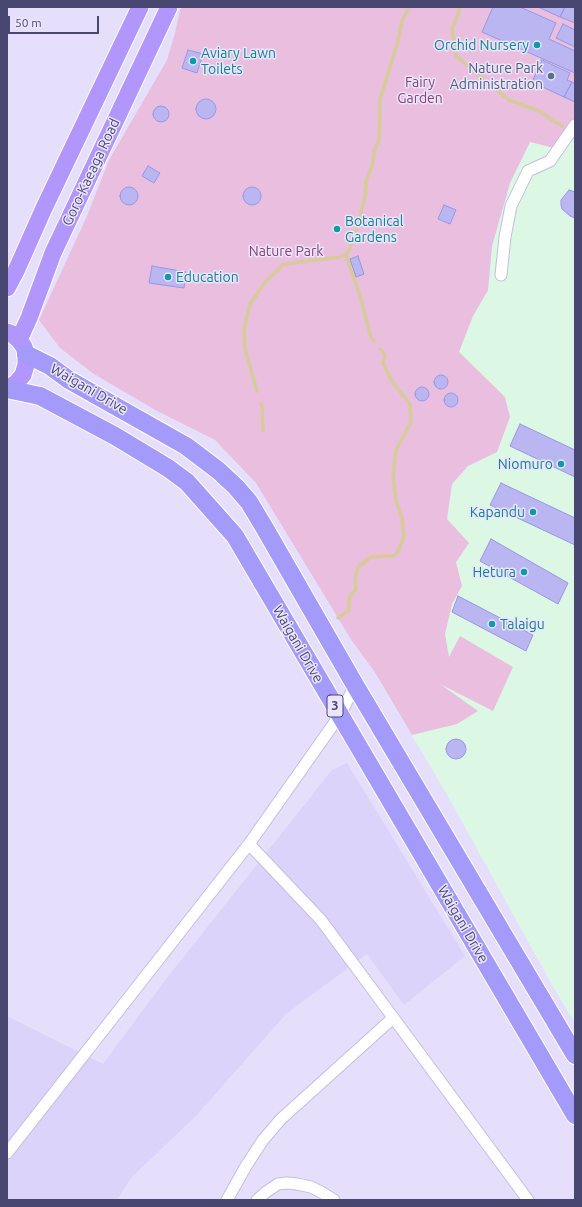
<!DOCTYPE html>
<style>
body{margin:0}
#map{position:relative;width:582px;height:1207px;overflow:hidden;background:#e6dffc;font-family:Ubuntu,sans-serif}
canvas{display:block}
.frame{position:absolute;inset:0;border:8px solid #474772;pointer-events:none}
.scale{position:absolute;left:8px;top:16px;width:91px;height:18px;box-sizing:border-box;border:2px solid #474772;border-top:0;padding-left:5px;font-size:12px;line-height:14px;white-space:nowrap;color:#474772;-webkit-text-stroke:3px #ece5ff;paint-order:stroke}
</style>
<div id="map">
<canvas width="582" height="1207"></canvas>
<div class="frame"></div>
<div class="scale">50 m</div>
</div>
<script>
const c = document.querySelector('canvas').getContext('2d');
c.lineJoin = 'round';
function fill(path, color) { c.fillStyle = color; c.fill(path, 'evenodd'); }
const toPath = rows => new Path2D(rows.map(r => 'M' + r).join(''));
function stroke(path, color, width, dash) { c.strokeStyle = color; c.lineWidth = width; c.lineCap = dash ? 'butt' : 'round'; c.setLineDash(dash || []); c.stroke(path); }
function label(font, color, halo, rows, align = 'center') {
  c.font = font + ' Ubuntu,sans-serif'; c.lineWidth = 3; c.setLineDash([]); c.textBaseline = 'middle'; c.strokeStyle = halo; c.fillStyle = color; for (const [text, x, y, turn = 0] of rows) {
    c.save(); c.translate(x, y); c.rotate((+turn || 0) * Math.PI / 180); c.textAlign = isNaN(turn) ? turn : align; if (halo) c.strokeText(text, 0, 0); c.fillText(text, 0, 0); c.restore();
  }
}
fill(toPath([
 [347,763,465,956,404,1005,367,954,286,1014,196,1116,131,1178,117,1200,7,1200,7,1016,103,1064,166,979,332,770]
]), '#dbd3f9');
fill(toPath([
 [575,128,575,1023,552,985,449,798,374,671,352,641,369,639,433,599,468,543,447,519,452,484,468,466,497,452,458,352,473,316,488,290,492,246,510,183,530,142]
]), '#dcf8e4');
fill(toPath([
 [182,7,575,7,575,120,558,149,530,142,510,183,492,246,488,290,473,316,459,352,505,397,510,417,497,452,468,466,452,484,447,519,469,543,456,562,462,586,452,604,445,634,449,657,460,636,513,667,493,711,440,684,478,711,457,724,412,735,374,671,352,641,256,483,215,440,157,411,94,374,60,348,39,320,87,216,109,160,167,60,175,33,180,10]
]), '#e9bedf');
stroke(toPath([
 [459,7,459,12,452,29,456,56,509,100,537,110,562,126],
 [374,341,371,337,360,296,346,255,352,244,357,227,365,197,366,181,373,163,374,152,379,140,380,99,398,41,402,21,409,7],
 [257,391,245,349,244,329,250,304,266,281,284,264,315,260,339,257,346,255],
 [261,404,262,408,263,431],
 [338,618,349,610,349,598,356,589,355,580,358,567,371,557,382,556,393,556,398,552,404,536,402,518,396,501,393,475,396,450,411,422,410,404,391,380,383,363,385,355,380,349]
]), '#d7cb9a', 3.5);
const building = toPath([
 [493,7,520,7,556,23,549,39,575,51,575,73,482,32,493,7],
 [538,7,565,7,560,17,538,7],
 [565,7,575,7,575,23,560,17,565,7],
 [563,24,575,30,575,47,556,38,563,24],
 [188,50,203,54,197,73,182,68,188,50],
 [542,60,570,73,567,80,572,82,564,97,532,82,542,60],
 [572,82,575,84,575,102,564,97,572,82],
 '196 109a10 10 0 1 1 20 0a10 10 0 1 1-20 0Z',
 '153 114a8 8 0 1 1 16 0a8 8 0 1 1-16 0Z',
 [148,166,160,173,154,183,142,176,148,166],
 '120 196a9 9 0 1 1 18 0a9 9 0 1 1-18 0Z',
 '243 196a9 9 0 1 1 18 0a9 9 0 1 1-18 0Z',
 [569,190,575,192,575,218,570,216,562,209,561,205,561,200,569,190],
 [444,205,456,210,450,224,438,219,444,205],
 [358,256,364,274,356,277,350,259,358,256],
 [152,266,186,272,184,288,149,283,152,266],
 '434 382a7 7 0 1 1 14 0a7 7 0 1 1-14 0Z',
 '415 394a7 7 0 1 1 14 0a7 7 0 1 1-14 0Z',
 '444 400a7 7 0 1 1 14 0a7 7 0 1 1-14 0Z',
 [520,424,575,450,575,477,510,446,520,424],
 [501,483,575,518,575,545,490,505,501,483],
 [491,539,568,583,558,604,480,561,491,539],
 [458,596,533,635,526,651,452,612,458,596],
 '446 749a10 10 0 1 1 20 0a10 10 0 1 1-20 0Z'
]);
fill(building, '#b9b6f2');
stroke(building, '#9997e4', 1);
const minor = toPath([
 [501,275,505,237,511,206,528,171,550,161,575,125],
 [249,844,321,920,528,1200],
 [7,1153,249,844,340,715,355,685],
 [227,1200,246,1166,263,1140,281,1119,393,1018],
 [257,1200,266,1192,278,1184,287,1183,297,1184,311,1187,321,1192,334,1200]
]);
const primary = toPath([
 [7,288,16,271,44,208,140,7],
 [7,332,12,334,19,340,24,347,26,354,26,365,23,375,16,383,7,389],
 [19,340,29,318,53,253,169,7]
]);
const trunk = toPath([
 [26,354,50,366,69,380,186,446,219,471,236,487,249,502,264,527,355,685,575,1055],
 [7,389,40,396,115,436,168,468,187,482,235,536,575,1115]
]);
stroke(minor, '#c2bee2', 13);
stroke(primary, '#fff', 19);
stroke(trunk, '#fff', 20);
stroke(minor, '#fff', 11);
stroke(primary, '#b196fc', 17);
stroke(trunk, '#a39afa', 18);
for (const [x, y, r, color] of [
 [537,45,4,"#0f9aa8"],
 [193,61,4,"#0f9aa8"],
 [551,76,4,"#5c6f8a"],
 [337,229,4,"#0f9aa8"],
 [168,277,4,"#0f9aa8"],
 [561,464,4,"#0f9aa8"],
 [533,512,4,"#0f9aa8"],
 [524,572,4,"#0f9aa8"],
 [492,624,4,"#0f9aa8"]
]) { const dot = new Path2D(); dot.arc(x, y, r, 0, 2 * Math.PI); c.fillStyle = color; c.fill(dot); stroke(dot, '#ece5ff', 1.5); }
for (const [x, y, w] of [
 [335,706,16]
]) { const box = new Path2D(); box.roundRect(x - w / 2, y - 11, w, 22, 3); c.fillStyle = '#ece5ff'; c.fill(box); stroke(box, '#474772', 1); }
label('bold 13px', '#474772', null, [
 ["3",335,706]
]);
label('14px', '#0d838f', '#ece5ff', [
 ["Orchid Nursery",529,45],
 ["Aviary Lawn",201,53,"left"],
 ["Toilets",201,69,"left"],
 ["Botanical",345,221,"left"],
 ["Gardens",345,237,"left"],
 ["Education",176,277,"left"],
 ["Niomuro",553,464],
 ["Kapandu",525,512],
 ["Hetura",516,572],
 ["Talaigu",500,624,"left"]
], 'right');
label('14px', '#4e5e75', '#ece5ff', [
 ["Nature Park",543,68],
 ["Administration",543,84]
], 'right');
label('14px', '#84446e', '#ece5ff', [
 ["Fairy",420,82],
 ["Garden",420,98],
 ["Nature Park",286,251]
]);
label('14px', '#474772', '#ece5ff', [
 ["Goro-Kaeaga Road",91,172,-65],
 ["Waigani Drive",89,389,30],
 ["Waigani Drive",298,644,60],
 ["Waigani Drive",463,924,60]
]);
</script>
